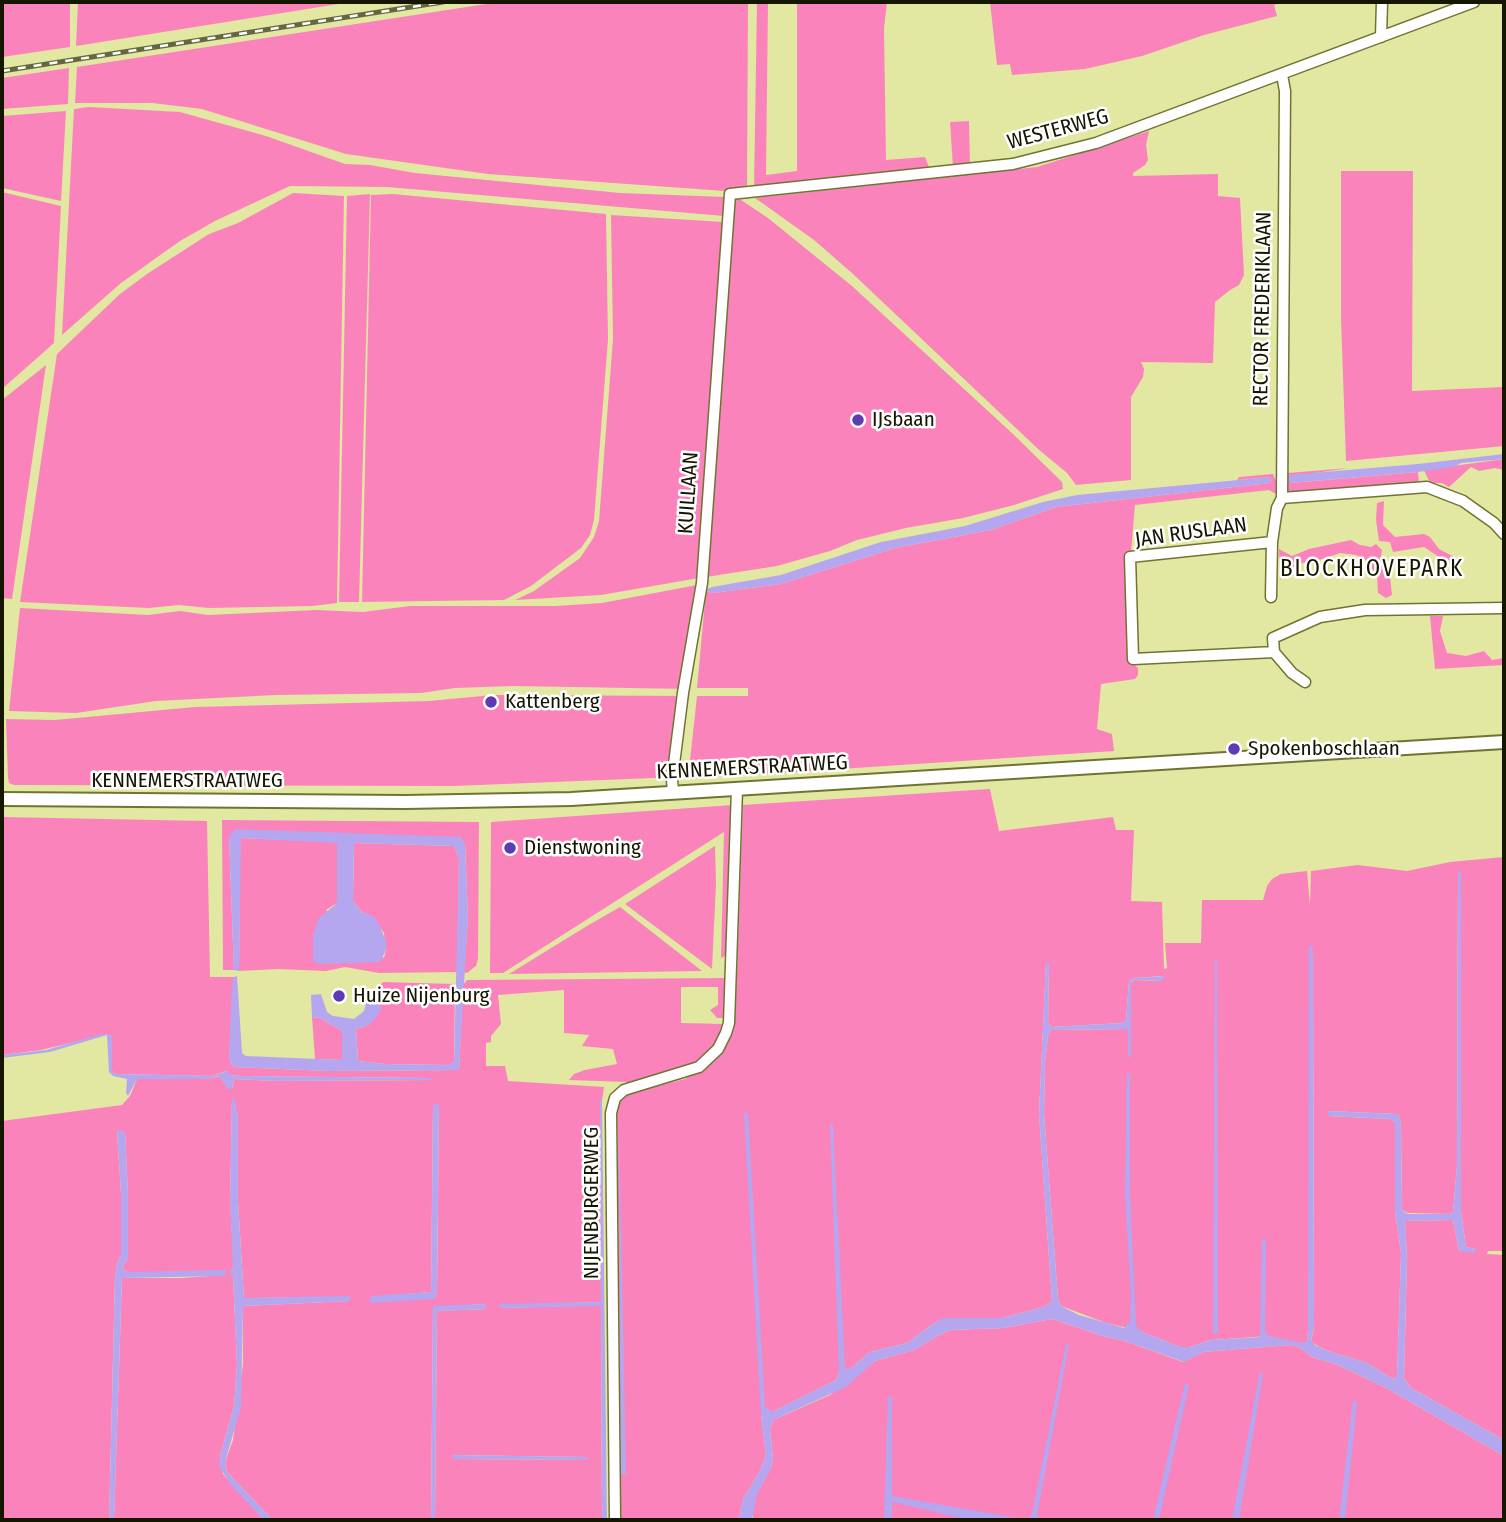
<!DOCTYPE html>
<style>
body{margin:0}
#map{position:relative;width:1506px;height:1522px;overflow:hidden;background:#e2e7a2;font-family:"Fira Sans Condensed",sans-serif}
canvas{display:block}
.frame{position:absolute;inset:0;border:4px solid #151600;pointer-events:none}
</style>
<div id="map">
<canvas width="1506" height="1522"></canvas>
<div class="frame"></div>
</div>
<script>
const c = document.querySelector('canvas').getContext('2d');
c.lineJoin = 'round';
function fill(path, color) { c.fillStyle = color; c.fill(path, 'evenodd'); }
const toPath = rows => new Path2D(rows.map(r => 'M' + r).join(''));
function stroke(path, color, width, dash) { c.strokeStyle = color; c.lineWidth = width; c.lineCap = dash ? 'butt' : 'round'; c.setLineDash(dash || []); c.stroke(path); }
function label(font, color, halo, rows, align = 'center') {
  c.font = font + ' "Fira Sans Condensed",sans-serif'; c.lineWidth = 5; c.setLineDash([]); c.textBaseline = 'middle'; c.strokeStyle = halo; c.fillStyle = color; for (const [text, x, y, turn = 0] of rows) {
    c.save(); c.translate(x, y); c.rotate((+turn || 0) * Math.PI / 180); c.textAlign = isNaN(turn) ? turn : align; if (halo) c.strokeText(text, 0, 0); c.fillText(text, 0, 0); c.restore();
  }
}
fill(toPath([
 [2,2,70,2,70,47,2,57],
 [78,2,351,2,76,46],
 [499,2,748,2,747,190,739,192,488,174,346,154,202,109,152,103,75,103,77,67],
 [757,2,768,2,766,175,797,171,797,2,887,2,884,29,886,160,925,157,930,170,754,189],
 [990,2,1286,2,1274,5,1277,16,1204,35,1142,56,1085,69,1012,75,1010,64,997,65],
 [69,68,68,104,2,109,2,78],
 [89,107,180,112,266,136,345,164,370,165,415,173,620,193,725,197,724,216,387,187,290,186,215,221,180,241,121,283,62,335,74,109],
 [66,111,61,201,2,188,2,116],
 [969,121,970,165,953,167,950,122],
 [1149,131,1146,145,1148,160,1145,165,1133,173,1133,176,1218,174,1218,196,1240,198,1244,275,1239,285,1230,290,1215,302,1213,363,1141,362,1144,369,1143,377,1131,397,1131,480,1076,485,1067,473,1038,449,853,274,814,240,755,198,1037,167],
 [1341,171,1413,171,1412,391,1504,387,1504,446,1346,461,1341,319],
 [2,192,61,206,54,343,2,389],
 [293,193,344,196,337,603,313,606,209,608,179,605,149,608,20,602,57,354,120,294,147,274,209,234,238,223],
 [370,194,359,602,339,602,347,196],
 [393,194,606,214,608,339,594,520,590,535,581,548,531,586,504,600,362,602,371,195],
 [733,198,738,198,768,218,852,286,1013,434,1062,482,1063,489,1014,505,963,518,906,528,857,540,830,551,777,566,706,577],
 [611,215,723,222,699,578,601,595,515,600,534,591,580,558,594,537,599,521,613,339],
 [46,365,12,599,2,598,2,400],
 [1504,459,1504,470,1495,468,1479,471,1471,467,1449,487,1442,483,1430,483,1424,470],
 [1349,468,1316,473,1291,483,1418,472,1419,482,1291,493,1286,491,1286,474,1288,473],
 [1273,474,1276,481,1276,494,1269,490,1135,505,1131,552,1131,662,1138,668,1138,675,1135,679,1101,684,1097,729,1112,734,1114,751,688,779,697,696,748,696,748,688,697,688,706,591,713,593,781,584,895,548,991,530,1056,507,1270,483,1271,477,1237,480,1239,477],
 [1384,501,1383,525,1395,537,1424,534,1430,537,1439,549,1460,560,1454,564,1448,563,1424,547,1393,552,1390,542,1379,541,1376,520,1377,503],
 [1351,540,1360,545,1371,547,1376,544,1382,550,1381,557,1390,577,1392,595,1386,598,1378,593,1377,576,1367,561,1356,555,1340,553,1313,562,1301,563,1291,568,1280,580,1279,549,1292,556,1309,549],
 [697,585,689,689,513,686,455,688,421,693,276,695,156,701,76,713,9,711,20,608,148,615,180,611,208,615,316,610,363,612,410,606,556,606,602,603],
 [1430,616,1443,616,1440,631,1447,653,1466,656,1484,651,1492,660,1504,658,1504,665,1435,669],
 [493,695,688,696,678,777,454,786,14,785,9,783,8,777,6,719,55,720,195,707,429,701],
 [990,789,999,831,1113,817,1116,830,1134,830,1131,901,1162,902,1164,969,1167,968,1165,943,1201,943,1202,900,1263,900,1267,886,1272,879,1281,874,1307,871,1310,906,1311,871,1358,865,1407,871,1450,862,1504,857,1504,1251,1488,1251,1487,1254,1504,1255,1504,1440,1411,1388,1404,1378,1407,1259,1405,1221,1453,1220,1459,1251,1476,1249,1466,1247,1461,1212,1461,872,1458,873,1457,1166,1453,1212,1450,1214,1408,1213,1402,1210,1401,1123,1398,1114,1328,1111,1328,1116,1390,1119,1395,1123,1395,1212,1401,1253,1397,1377,1393,1379,1367,1363,1325,1350,1311,1342,1314,1326,1313,947,1308,1332,1307,1342,1303,1344,1268,1336,1211,1340,1190,1347,1180,1347,1140,1331,1106,1323,1061,1306,1058,1299,1044,1114,1045,1063,1048,1036,1051,1030,1128,1029,1128,1057,1131,983,1135,980,1160,981,1163,976,1135,978,1129,981,1126,1020,1122,1023,1052,1027,1048,1023,1049,963,1046,963,1039,1114,1052,1301,1044,1307,1002,1318,944,1319,934,1323,907,1343,870,1352,851,1368,839,1372,836,1380,772,1412,761,1415,766,1455,761,1469,743,1499,739,1520,618,1520,618,1475,621,1474,617,1105,626,1094,685,1079,707,1064,734,1009,737,974,743,805],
 [733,805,729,954,721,958,724,832,503,973,490,973,491,822],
 [2,817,207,821,210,977,234,977,229,1058,233,1067,330,1071,459,1070,463,985,467,980,728,978,725,1018,717,1018,710,1010,718,1005,718,987,681,987,681,1023,725,1024,714,1049,702,1062,628,1086,627,1082,569,1080,574,1074,585,1070,617,1064,613,1049,582,1046,589,1035,564,1033,564,990,498,995,501,1024,491,1036,491,1042,486,1043,486,1066,505,1066,508,1081,604,1087,602,1101,600,1100,601,1302,500,1305,501,1308,601,1305,602,1520,435,1520,437,1311,485,1309,486,1304,433,1307,431,1520,273,1520,227,1472,225,1462,233,1440,243,1364,243,1306,349,1301,350,1297,244,1298,238,1202,238,1117,232,1098,230,1202,234,1268,231,1269,231,1275,233,1276,237,1364,234,1406,220,1456,223,1474,264,1520,114,1520,122,1278,181,1278,226,1275,127,1272,122,1268,128,1258,128,1194,125,1132,117,1131,121,1193,121,1255,117,1264,115,1276,109,1520,2,1520,2,1121,122,1105,130,1096,137,1079,208,1079,220,1076,228,1089,232,1089,234,1079,276,1081,432,1080,426,1078,241,1076,230,1075,227,1071,211,1076,116,1074,112,1071,112,1037,108,1034,41,1050,2,1055],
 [439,1105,437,1292,435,1298,371,1297,431,1292,433,1106],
 [452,1455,586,1457,587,1457,586,1460,453,1459],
 [222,820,479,822,478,959,476,966,467,973,464,972,468,918,465,843,229,837,234,970,223,970],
 [240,838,337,842,337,903,326,910,384,958,386,950,384,933,373,917,362,912,353,901,354,843,454,846,459,858,457,972,379,973,345,967,326,971,278,969,239,971],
 [715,846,716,883,712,969,625,904],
 [620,907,702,971,509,974,587,926],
 [383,982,455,984,454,1062,449,1065,385,1064,358,1061,356,1029,369,1025,381,992,376,990],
 [312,1017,320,1018,342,1031,342,1060,315,1059],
 [1052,1319,1103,1336,1125,1341,1183,1362,1203,1352,1289,1345,1299,1347,1312,1357,1338,1365,1388,1389,1504,1456,1504,1520,753,1520,753,1504,757,1493,771,1468,773,1458,770,1430,773,1420,830,1395,875,1361,914,1350,939,1335,951,1330,1003,1328]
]), '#fb83bc');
fill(toPath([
 [1504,454,1504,459,1461,463,1454,467,1418,472,1290,483,1289,475,1418,464],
 [1271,477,1270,483,1056,507,991,530,895,548,781,584,713,593,706,591,707,589,712,587,781,575,881,542,965,526,1043,502,1077,495],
 [235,829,461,837,465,843,468,918,459,1070,330,1071,233,1067,229,1058,232,985,234,977,237,976,242,1053,246,1056,342,1060,342,1031,320,1018,312,1017,311,995,321,994,327,1012,333,1016,354,1019,364,1011,369,992,372,989,381,992,380,1013,369,1025,356,1029,358,1061,385,1064,449,1065,454,1062,459,858,454,846,354,843,353,901,362,912,374,917,379,924,386,941,386,950,380,962,320,964,313,961,313,935,319,918,337,903,337,843,241,838,239,971,234,970,229,837],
 [1458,872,1461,872,1461,1212,1466,1247,1476,1249,1475,1253,1459,1251,1453,1220,1405,1221,1407,1259,1404,1378,1411,1388,1504,1440,1504,1456,1388,1389,1338,1365,1312,1357,1299,1347,1289,1345,1203,1352,1184,1362,1125,1341,1103,1336,1052,1319,1003,1328,951,1330,939,1335,914,1350,875,1361,846,1387,773,1420,770,1430,773,1458,771,1468,757,1494,752,1520,739,1520,743,1499,761,1469,766,1455,761,1415,744,1113,748,1113,765,1407,772,1412,836,1380,839,1372,830,1125,833,1124,845,1369,851,1368,870,1352,907,1343,934,1323,944,1318,1002,1318,1044,1307,1052,1301,1039,1114,1046,962,1049,963,1048,1023,1052,1027,1122,1023,1126,1020,1129,981,1135,978,1166,976,1161,981,1135,980,1131,983,1131,1057,1128,1057,1128,1029,1051,1030,1048,1036,1045,1063,1044,1114,1058,1299,1061,1306,1079,1315,1124,1328,1130,1321,1131,1295,1125,1194,1127,1073,1130,1074,1130,1193,1136,1325,1140,1331,1180,1347,1190,1347,1211,1340,1260,1337,1262,1239,1266,1239,1265,1330,1268,1336,1303,1343,1307,1341,1308,1332,1309,945,1313,947,1314,1326,1311,1341,1315,1345,1325,1350,1367,1363,1393,1379,1397,1377,1401,1253,1395,1212,1395,1123,1390,1119,1328,1116,1328,1111,1398,1114,1401,1123,1402,1210,1408,1214,1450,1214,1453,1212,1457,1166],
 [1215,959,1217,959,1218,1333,1213,1334],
 [102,1034,108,1034,112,1037,112,1071,116,1074,211,1076,228,1071,230,1075,241,1076,426,1078,435,1080,276,1081,234,1079,232,1089,228,1089,219,1076,208,1079,137,1079,128,1096,126,1093,127,1079,113,1076,109,1072,107,1035,50,1052,2,1058,2,1055,46,1050],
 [232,1097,235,1100,238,1117,238,1202,244,1298,350,1296,350,1301,243,1306,241,1407,225,1462,227,1472,273,1520,264,1520,231,1485,219,1466,220,1456,234,1406,237,1364,233,1276,231,1276,231,1269,233,1268,230,1202],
 [600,1099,602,1101,607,1520,602,1520,601,1306,500,1308,500,1304,601,1302],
 [439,1104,437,1292,435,1299,370,1303,371,1296,431,1292,433,1105],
 [619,1117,623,1318,626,1474,621,1474],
 [117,1130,125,1132,128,1194,128,1258,122,1268,127,1272,225,1270,226,1276,122,1278,114,1520,109,1520,115,1276,117,1264,121,1255,121,1193],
 [486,1304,486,1309,437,1311,435,1520,431,1520,433,1306],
 [1066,1345,1069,1345,1037,1515,1041,1520,968,1520,893,1502,891,1520,884,1520,888,1397,892,1396,892,1496,1028,1520,1032,1514],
 [1260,1372,1263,1374,1239,1520,1232,1520],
 [1185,1383,1189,1385,1159,1520,1153,1520],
 [1353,1400,1357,1403,1345,1520,1339,1520],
 [452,1455,587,1457,586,1460,452,1459]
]), '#b4a7ef');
const minor = toPath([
 [1381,37,1382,2],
 [1282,498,1427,487,1463,501,1494,523,1504,534],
 [1272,542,1130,557,1133,659,1274,652],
 [1271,597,1272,542,1277,508,1282,498,1285,91,1282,75],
 [1305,682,1292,673,1274,652,1273,638,1320,617,1365,610,1504,608],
 [673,792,672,780,683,693,702,583,730,194,1013,164,1096,143,1474,2],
 [615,1520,611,1113,615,1098,624,1090,699,1067,718,1049,726,1033,729,1023,737,789]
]);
const major = toPath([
 [2,799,405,802,571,799,1504,742]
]);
stroke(minor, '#707432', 13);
stroke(major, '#707432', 16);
stroke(minor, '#fff', 10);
stroke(major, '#fff', 12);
const rail = toPath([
 [2,71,443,2]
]);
stroke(rail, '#64673f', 5);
stroke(rail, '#fff', 2.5, [8]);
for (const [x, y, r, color] of [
 [858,420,7,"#5f3bb3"],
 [491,702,7,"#5f3bb3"],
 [1234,749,7,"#5f3bb3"],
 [510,848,7,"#5f3bb3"],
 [339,996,7,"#5f3bb3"]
]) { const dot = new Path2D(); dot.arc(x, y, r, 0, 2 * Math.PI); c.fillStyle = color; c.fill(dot); stroke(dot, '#fff', 2.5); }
label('21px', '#151600', '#fff', [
 ["WESTERWEG",1058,130,-15],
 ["RECTOR FREDERIKLAAN",1263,309,-89],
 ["KUILLAAN",689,493,-86],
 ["JAN RUSLAAN",1191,533,-8],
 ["KENNEMERSTRAATWEG",752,768,-3],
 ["KENNEMERSTRAATWEG",187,781],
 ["NIJENBURGERWEG",592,1203,-90]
]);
label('21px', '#151600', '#fff', [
 ["IJsbaan",872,420],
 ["Kattenberg",505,702],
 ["Spokenboschlaan",1248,749],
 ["Dienstwoning",524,848],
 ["Huize Nijenburg",353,996]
], 'left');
c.letterSpacing = '2px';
label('23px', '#151600', '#fff', [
 ["BLOCKHOVEPARK",1372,570]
]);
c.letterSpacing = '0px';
</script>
